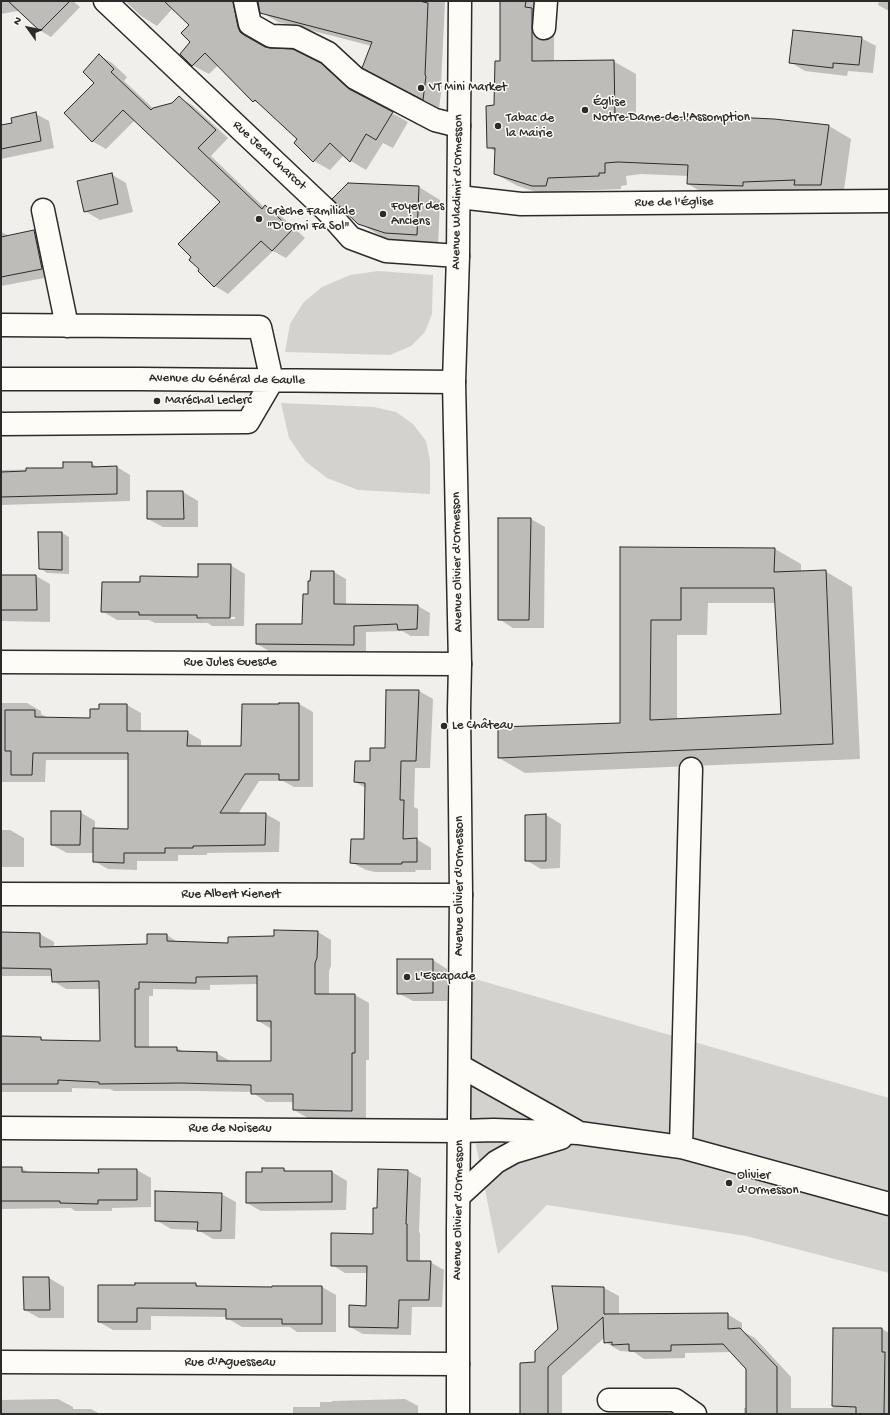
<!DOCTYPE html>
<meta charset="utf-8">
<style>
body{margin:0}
#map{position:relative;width:890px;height:1415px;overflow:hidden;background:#f0efeb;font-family:"Gochi Hand",sans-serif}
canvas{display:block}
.frame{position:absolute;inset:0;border:2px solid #2b2b2b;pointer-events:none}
.north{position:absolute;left:8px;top:8px;width:40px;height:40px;-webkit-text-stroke:3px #fdfcf7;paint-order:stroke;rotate:303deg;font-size:11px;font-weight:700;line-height:16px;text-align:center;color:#2b2b2b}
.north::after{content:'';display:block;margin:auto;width:14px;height:18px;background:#2b2b2b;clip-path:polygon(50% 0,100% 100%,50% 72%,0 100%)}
</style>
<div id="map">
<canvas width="890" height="1415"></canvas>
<div class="frame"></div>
<div class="north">N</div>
</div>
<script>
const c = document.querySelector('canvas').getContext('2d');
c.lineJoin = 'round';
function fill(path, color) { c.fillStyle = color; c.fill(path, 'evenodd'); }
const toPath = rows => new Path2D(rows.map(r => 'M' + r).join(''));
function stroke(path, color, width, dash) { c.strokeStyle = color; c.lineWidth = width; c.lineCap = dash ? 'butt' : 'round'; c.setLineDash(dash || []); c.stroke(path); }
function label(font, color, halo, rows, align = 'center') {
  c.font = font + ' "Gochi Hand",sans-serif'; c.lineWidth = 3; c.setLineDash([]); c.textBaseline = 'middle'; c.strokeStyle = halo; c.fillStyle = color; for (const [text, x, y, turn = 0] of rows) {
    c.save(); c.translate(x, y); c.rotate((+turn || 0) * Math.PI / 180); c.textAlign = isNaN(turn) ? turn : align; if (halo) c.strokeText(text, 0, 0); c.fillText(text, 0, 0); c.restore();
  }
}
fill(toPath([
 [378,271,433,275,432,314,425,332,411,346,390,355,285,352,290,324,303,303,322,287,350,275],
 [281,403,374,407,396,412,413,424,426,441,430,460,430,494,358,490,327,478,305,461,289,438],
 [461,975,889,1098,889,1273,746,1236,547,1205,498,1254,460,1066]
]), '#d3d2cf');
fill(toPath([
 [1,1,73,1,80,7,51,37,41,31,26,17,34,8,1,14],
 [125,1,245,1,254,37,256,42,270,49,320,64,337,74,363,97,408,122,393,148,383,143,366,170,351,161,344,155,330,170,314,161,298,139,265,107,254,101,218,65,209,74,192,65,190,25,173,8,157,26,141,16],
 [262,1,445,1,441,85,442,86,439,108,380,76,372,46,278,22,261,12],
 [497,1,550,1,554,22,554,61,613,61,636,74,636,118,689,121,773,120,829,126,851,139,843,197,710,197,688,184,688,176,641,174,626,176,627,185,621,186,621,189,570,191,568,198,555,198,518,186,495,174,496,152,488,147,501,62,501,3],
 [879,1,889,1,889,11,878,5],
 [861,38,876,46,873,73,848,71,847,76,805,71,790,62],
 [99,55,112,63,127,77,124,81,154,109,173,104,179,98,192,105,228,138,211,156,265,208,266,207,279,214,305,238,286,258,273,251,228,294,215,286,200,271,222,202,135,120,106,149,92,141,96,83],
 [36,114,49,121,54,148,1,159,1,126,13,123],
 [111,174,126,183,133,212,100,220,85,211],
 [419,187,440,200,438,247,408,245,381,236,359,223],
 [34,231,47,239,55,276,1,286,1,232,10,236],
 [91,463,99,468,117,467,130,475,130,501,1,505,1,470,64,469],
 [148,492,183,492,198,501,198,527,163,527,148,519],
 [531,519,545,527,544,628,513,628,499,619],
 [62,533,69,537,69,574,47,573,40,568],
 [621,548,775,549,801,564,801,572,825,571,852,587,860,759,525,773,499,758,621,724],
 [708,603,776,603,782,715,677,720,677,635,707,635],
 [230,565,245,574,244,626,212,626,208,623,155,623,149,620,117,620,102,611,141,583,199,578],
 [197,617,235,617,235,619,202,619],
 [334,572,346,579,346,605,418,606,430,613,429,636,411,636,402,631,366,632,366,651,269,651,257,644,303,625,309,595],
 [1,576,36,576,50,584,50,622,1,621],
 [419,691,433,699,430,768,415,768,414,807,418,809,418,840,431,848,431,870,415,870,416,872,375,872,366,870,351,862,364,840,366,788,355,782,371,762,386,749],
 [1,703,27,703,41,711,41,714,48,718,91,719,100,710,100,705,127,705,141,713,141,732,187,732,201,740,201,747,242,747,299,704,313,712,313,787,294,787,283,781,259,781,238,814,266,814,280,822,279,852,207,853,207,855,178,855,178,861,137,861,137,870,108,869,94,861,94,853,67,853,52,845,80,812,95,821,95,829,129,830,129,760,46,760,45,782,1,782],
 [526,815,546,815,561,824,560,868,541,869,526,860],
 [1,830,10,830,24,838,24,867,1,867],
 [318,932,331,940,331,966,329,971,329,995,355,995,369,1003,369,1060,366,1060,366,1119,308,1118,294,1110,294,1102,266,1102,252,1092,196,1091,114,1091,110,1089,72,1088,72,1092,1,1092,1,1037,40,1038,46,1042,101,1042,100,989,66,989,53,981,52,976,1,976,1,933,40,934,54,942,54,947,148,945,167,935,179,943,229,944,275,937],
 [258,984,258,1021,272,1029,272,1062,230,1061,216,1053,184,1052,177,1048,149,1048,149,996,153,996,153,989,210,990,210,985],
 [433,960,447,969,447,1001,413,1001,398,993],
 [1,1168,21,1168,30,1173,100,1174,137,1170,151,1178,151,1207,112,1208,112,1211,75,1211,71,1208,1,1209],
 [284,1169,288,1172,332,1172,347,1181,346,1210,261,1211,247,1203,263,1173],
 [408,1171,421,1178,419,1232,420,1233,420,1262,430,1262,444,1270,442,1307,412,1307,411,1335,363,1334,350,1327,367,1307,368,1273,345,1273,332,1265,374,1235,378,1209],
 [221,1194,236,1202,235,1239,213,1239,198,1230,171,1229,156,1220],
 [49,1278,64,1287,64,1318,39,1318,25,1310],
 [195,1284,200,1287,273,1288,322,1287,336,1295,336,1332,297,1332,290,1327,242,1327,227,1318,227,1317,151,1316,151,1330,113,1330,99,1322],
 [554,1287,604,1288,619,1296,619,1315,727,1314,742,1323,742,1331,755,1338,791,1377,791,1408,833,1408,834,1330,882,1329,889,1333,889,1414,744,1414,744,1408,747,1408,747,1368,732,1352,685,1353,685,1358,644,1359,634,1352,620,1351,605,1342,605,1337,562,1376,562,1414,521,1414,536,1363,559,1329],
 [58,1399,73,1407,73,1409,91,1409,100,1414,1,1414,1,1400],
 [405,1399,418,1406,418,1414,293,1414,293,1407,320,1407,320,1402,332,1402,332,1401]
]), '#0003');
const building = toPath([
 [8,1,70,1,40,31,8,1],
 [164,1,232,1,233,2,238,27,240,32,244,35,265,47,270,48,293,49,321,63,349,89,393,112,376,140,366,134,350,162,330,143,313,162,294,143,297,139,255,100,253,102,205,53,192,66,180,54,190,42,181,33,189,25,164,1],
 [258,1,419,1,428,3,425,75,426,76,423,100,362,68,372,42,260,13,258,1],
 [500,1,526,1,525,7,532,8,532,61,614,60,615,116,688,120,689,115,774,119,829,125,821,185,794,185,795,180,743,182,743,186,687,184,688,165,618,162,605,163,605,173,599,173,599,176,548,178,546,186,532,186,494,174,495,148,487,148,486,106,494,105,495,61,500,61,500,1],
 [793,30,862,37,859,65,833,63,833,68,789,63,793,30],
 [99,54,114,69,111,72,151,110,153,108,172,103,179,96,216,130,198,148,262,209,265,205,292,230,272,251,261,241,214,287,198,271,199,269,189,260,191,257,178,244,220,202,123,110,92,142,64,113,94,83,83,72,99,54],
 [36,112,41,141,1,149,1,125,12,123,11,118,36,112],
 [112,173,118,204,84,212,77,181,112,173],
 [348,183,419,186,417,235,385,233,358,224,332,199,348,183],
 [34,230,42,269,1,277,1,237,34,230],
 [63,462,92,462,92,467,117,466,117,494,1,497,1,472,26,471,26,468,63,468,63,462],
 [147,491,183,491,184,519,147,519,147,491],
 [498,518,531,518,529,620,498,620,498,518],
 [38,532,62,532,62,570,39,569,38,532],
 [620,547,775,548,774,572,826,570,833,744,498,758,498,727,620,723,620,547],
 [681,588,774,588,781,714,650,720,651,620,681,620,681,588],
 [198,564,231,564,230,618,197,618,197,615,139,615,139,612,101,612,102,582,140,582,140,576,198,577,198,564],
 [311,571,334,571,334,604,418,605,417,629,398,630,397,624,354,626,354,645,256,644,256,624,302,624,303,594,308,594,308,581,310,581,311,571],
 [1,575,36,575,37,610,1,610,1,575],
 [386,690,419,690,416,761,401,761,400,800,404,800,403,839,417,838,417,862,402,862,402,864,360,864,350,863,351,839,364,839,365,783,354,782,355,761,370,761,370,748,385,748,386,690],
 [279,703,299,703,299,780,279,780,279,774,245,774,220,813,266,813,265,845,193,846,193,848,165,848,165,853,124,853,124,863,93,862,93,828,128,829,128,753,33,753,32,775,11,775,11,751,5,751,5,710,35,710,35,717,90,718,90,709,99,709,99,704,127,704,127,731,188,731,187,746,241,746,242,704,279,704,279,703],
 [51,811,81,811,80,845,51,845,51,811],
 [546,814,546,861,525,861,525,815,546,814],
 [274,930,318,931,317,958,315,963,315,994,355,994,355,1053,352,1053,352,1111,293,1110,293,1094,251,1094,251,1085,181,1083,99,1084,99,1082,58,1080,58,1084,1,1084,1,1036,41,1037,41,1040,100,1041,99,981,52,982,51,969,1,968,1,932,40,933,40,947,147,944,147,934,167,934,167,941,228,943,228,937,274,936,274,930],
 [257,976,257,1021,271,1021,271,1061,217,1061,217,1052,177,1051,177,1047,135,1047,135,989,139,989,139,982,196,983,196,977,257,976],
 [397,959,433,959,433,993,397,994,397,959],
 [1,1167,22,1167,22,1172,99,1173,98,1169,137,1169,137,1200,98,1200,98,1204,60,1203,60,1201,1,1201,1,1167],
 [262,1168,284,1168,284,1171,332,1171,332,1202,246,1203,246,1172,262,1172,262,1168],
 [378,1169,408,1170,406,1224,407,1224,407,1261,431,1261,429,1300,399,1300,398,1328,349,1327,349,1305,366,1306,367,1266,331,1266,331,1233,373,1234,373,1208,377,1208,378,1169],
 [155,1191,222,1193,221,1231,197,1231,198,1222,155,1221,155,1191],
 [23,1277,49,1277,50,1310,24,1310,23,1277],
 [135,1283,196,1283,196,1286,272,1287,272,1286,322,1286,322,1324,282,1324,282,1319,226,1319,226,1309,137,1308,137,1322,98,1322,98,1285,135,1285,135,1283],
 [552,1286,604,1287,604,1314,728,1313,728,1329,740,1328,777,1367,777,1414,746,1414,746,1369,723,1344,671,1345,671,1351,629,1351,629,1344,612,1345,612,1342,604,1343,603,1317,548,1367,548,1414,520,1414,520,1363,535,1362,535,1351,558,1329,552,1286],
 [833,1328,882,1328,882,1352,885,1352,884,1414,856,1414,856,1407,832,1406,833,1328]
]);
fill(building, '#bdbcb8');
stroke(building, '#2b2b2b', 1);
const minor = toPath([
 [105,1,327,211,351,238,386,251,458,256],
 [245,1,250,24,271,36,296,37,328,53,355,78,435,120,459,126],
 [544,28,546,1],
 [459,197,521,204,889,201],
 [43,210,67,326],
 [1,325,260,327,272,381,248,422,1,424],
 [1,379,140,379,454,382],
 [1,662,460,664],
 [1,894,461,895],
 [460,1066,576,1131],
 [1,1128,460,1131,494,1130,579,1133,681,1147,889,1204],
 [681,1147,691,769],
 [459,1196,496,1162,514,1152,561,1138],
 [1,1362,458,1364],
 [609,1400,675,1400,695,1414]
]);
const major = toPath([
 [458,1414,458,1229,461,895,459,710,460,664,454,382,458,256,460,1]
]);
stroke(minor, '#2b2b2b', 25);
stroke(major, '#2b2b2b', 25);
stroke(minor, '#fdfcf7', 22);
stroke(major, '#fdfcf7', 22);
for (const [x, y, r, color] of [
 [421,88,4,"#2b2b2b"],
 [585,110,4,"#2b2b2b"],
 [498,126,4,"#2b2b2b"],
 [383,214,4,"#2b2b2b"],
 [259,219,4,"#2b2b2b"],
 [157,401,4,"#2b2b2b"],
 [444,726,4,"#2b2b2b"],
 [407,977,4,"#2b2b2b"],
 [729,1183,4,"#2b2b2b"]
]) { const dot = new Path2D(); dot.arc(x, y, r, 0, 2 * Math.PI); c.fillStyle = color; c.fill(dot); stroke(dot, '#fdfcf7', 1.5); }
label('13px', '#2b2b2b', '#fdfcf7', [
 ["VT Mini Market",429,88],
 ["Église",593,103],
 ["Notre-Dame-de-l'Assomption",593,118],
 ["Tabac de",506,119],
 ["la Mairie",506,134],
 ["Foyer des",391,207],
 ["Anciens",391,222],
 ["Crèche Familiale",267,212],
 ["\"D'Ormi Fa Sol\"",267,227],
 ["Maréchal Leclerc",165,401],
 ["Le Château",452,726],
 ["L'Escapade",415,977],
 ["Olivier",737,1176],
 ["d'Ormesson",737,1191]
], 'left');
label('13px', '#2b2b2b', '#fdfcf7', [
 ["Rue Jean Charcot",269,156,43],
 ["Avenue Wladimir d'Ormesson",458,192,-89],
 ["Rue de l'Église",674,203,-1],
 ["Avenue du Général de Gaulle",227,380,1],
 ["Avenue Olivier d'Ormesson",458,562,-91],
 ["Rue Jules Guesde",230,663],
 ["Avenue Olivier d'Ormesson",460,886,-90],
 ["Rue Albert Kienert",231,895],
 ["Rue de Noiseau",230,1129],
 ["Avenue Olivier d'Ormesson",459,1210,-89],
 ["Rue d'Aguesseau",230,1363]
]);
</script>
